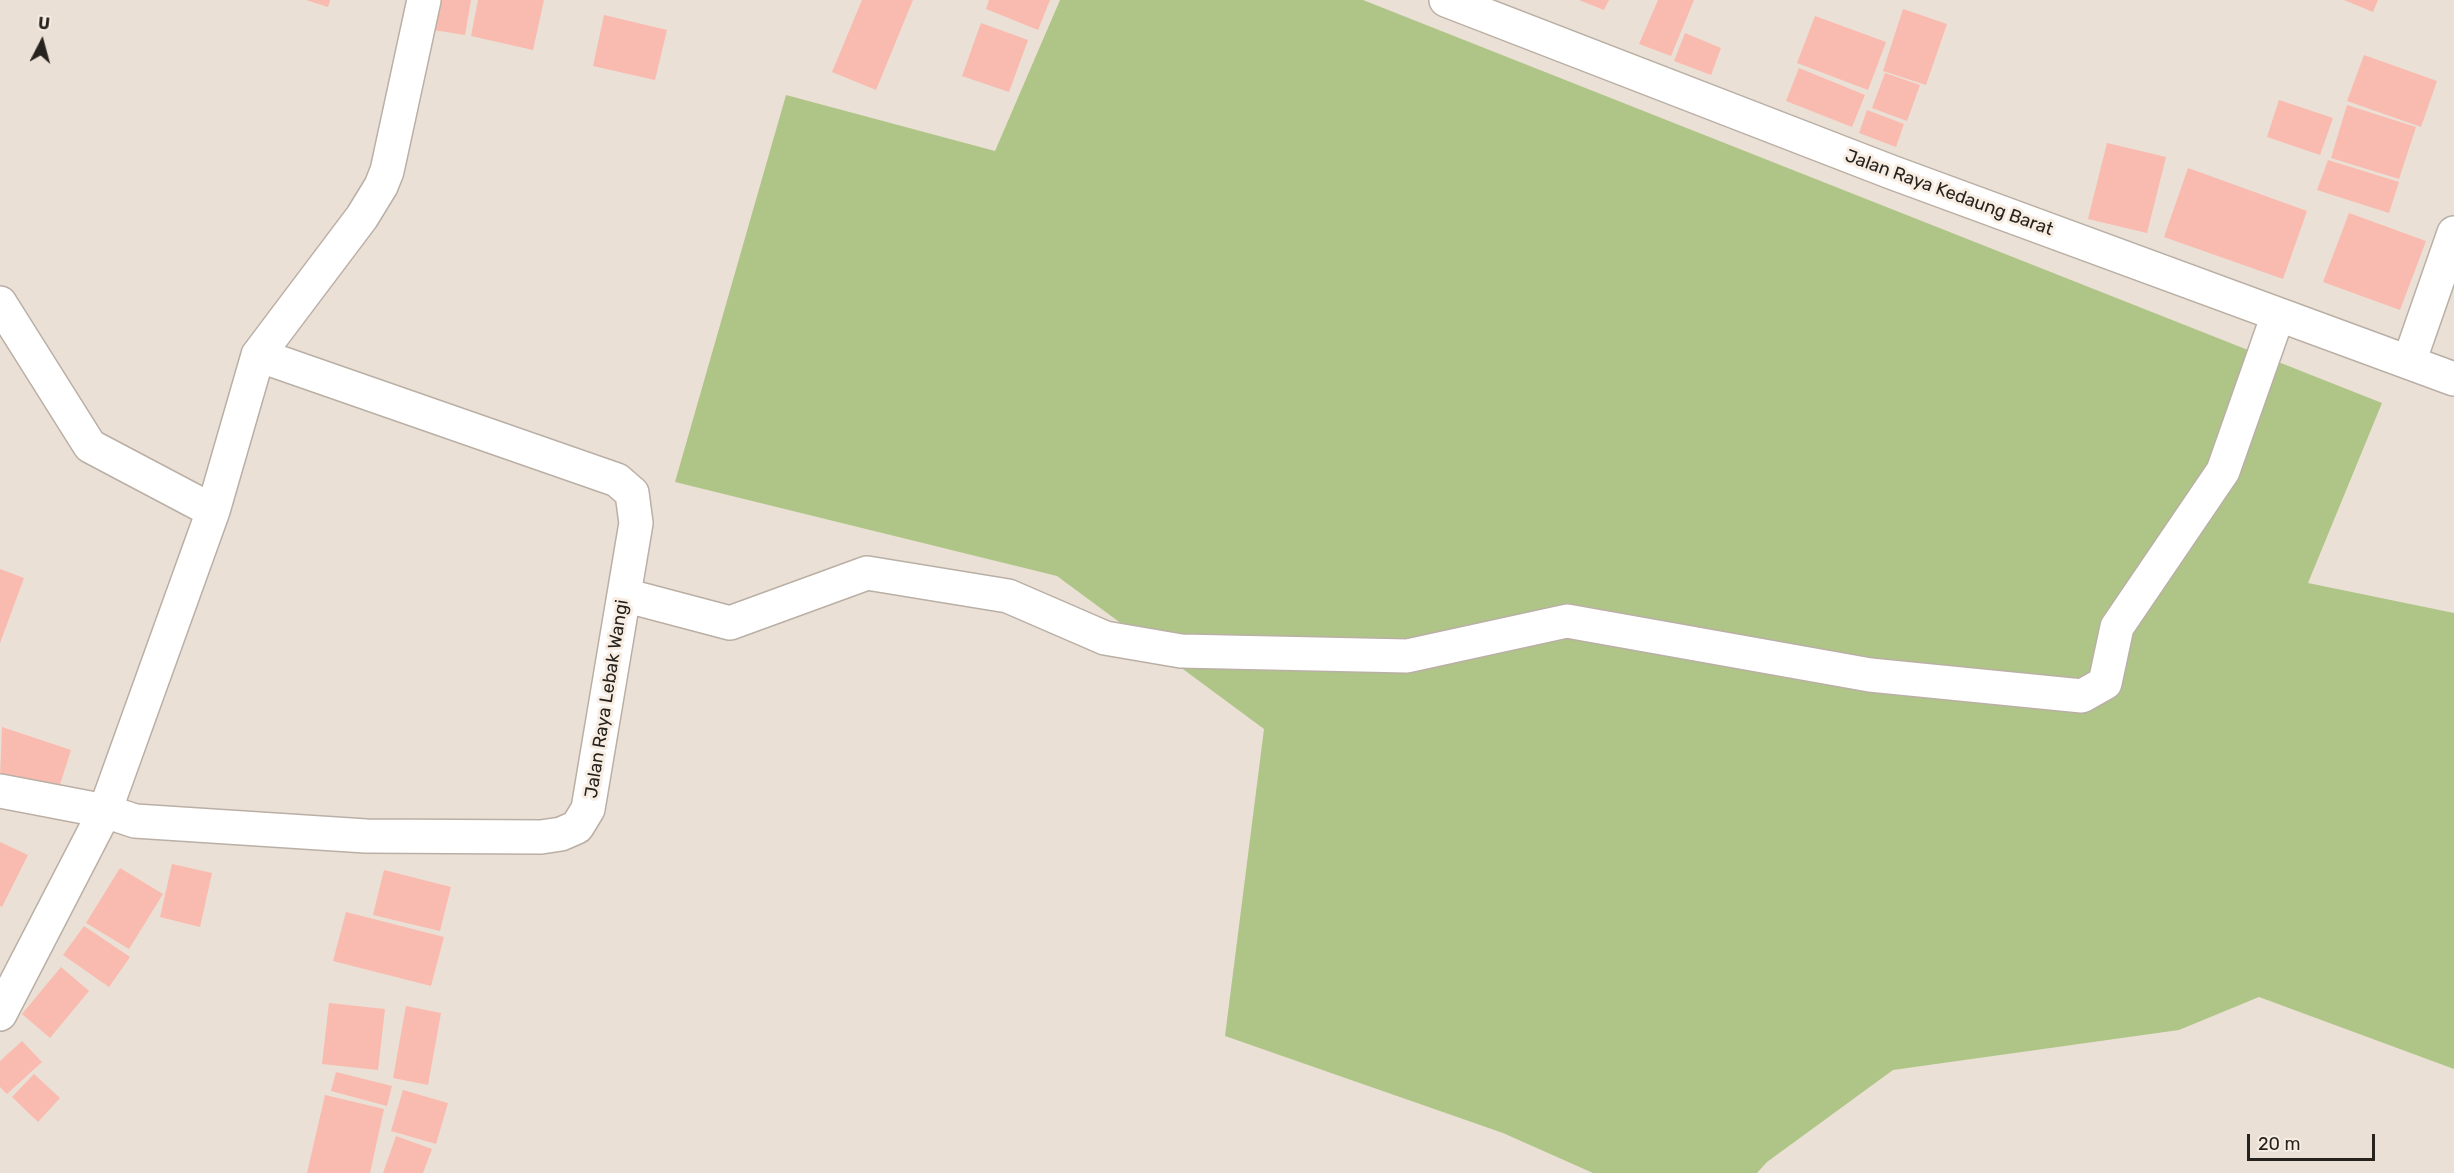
<!DOCTYPE html>
<style>
body{margin:0}
#map{position:relative;width:2454px;height:1173px;overflow:hidden;background:#ebe0d5;font-family:Rubik,sans-serif}
canvas{display:block}
.north{position:absolute;left:12px;top:12px;width:60px;height:60px;-webkit-text-stroke:4px #f8ede2;paint-order:stroke;rotate:6deg;font-size:16px;font-weight:700;line-height:24px;text-align:center;color:#26221e}
.north::after{content:'';display:block;margin:auto;width:21px;height:27px;background:#26221e;clip-path:polygon(50% 0,100% 100%,50% 72%,0 100%)}
.scale{position:absolute;left:2247px;top:1134px;width:128px;height:27px;box-sizing:border-box;border:3px solid #26221e;border-top:0;padding-left:8px;font-size:18px;line-height:21px;white-space:nowrap;color:#26221e;-webkit-text-stroke:4px #f8ede2;paint-order:stroke}
</style>
<div id="map">
<canvas width="2454" height="1173"></canvas>
<div class="north">U</div>
<div class="scale">20 m</div>
</div>
<script>
const c = document.querySelector('canvas').getContext('2d');
c.lineJoin = 'round';
function fill(path, color) { c.fillStyle = color; c.fill(path, 'evenodd'); }
const toPath = rows => new Path2D(rows.map(r => 'M' + r).join(''));
function stroke(path, color, width, dash) { c.strokeStyle = color; c.lineWidth = width; c.lineCap = dash ? 'butt' : 'round'; c.setLineDash(dash || []); c.stroke(path); }
function label(font, color, halo, rows, align = 'center') {
  c.font = font + ' Rubik,sans-serif'; c.lineWidth = 6; c.setLineDash([]); c.textBaseline = 'middle'; c.strokeStyle = halo; c.fillStyle = color; for (const [text, x, y, turn = 0] of rows) {
    c.save(); c.translate(x, y); c.rotate((+turn || 0) * Math.PI / 180); c.textAlign = isNaN(turn) ? turn : align; if (halo) c.strokeText(text, 0, 0); c.fillText(text, 0, 0); c.restore();
  }
}
fill(toPath([
 [1060,0,1363,0,2382,403,2308,583,2454,613,2454,1069,2259,997,2179,1030,1893,1070,1767,1162,1757,1173,1593,1173,1503,1133,1225,1036,1264,729,1057,576,675,482,786,95,995,151]
]), '#afc587');
fill(toPath([
 [306,0,330,0,328,7],
 [432,0,471,0,465,35,427,29],
 [478,0,544,0,533,50,471,36],
 [862,0,913,0,876,90,832,72],
 [989,0,1050,0,1038,30,986,9],
 [1579,0,1609,0,1604,10],
 [1658,0,1694,0,1671,56,1639,44],
 [2344,0,2378,0,2373,12],
 [1903,9,1947,24,1926,85,1883,71],
 [604,15,667,30,655,80,593,66],
 [1815,16,1886,42,1868,90,1797,63],
 [981,23,1028,40,1009,92,962,76],
 [1685,33,1721,48,1711,75,1674,61],
 [2364,55,2437,81,2421,127,2347,101],
 [1799,68,1865,95,1852,127,1786,101],
 [1885,73,1920,85,1907,121,1872,108],
 [2279,100,2333,118,2320,155,2267,137],
 [2347,105,2416,127,2399,179,2331,158],
 [1867,110,1904,124,1896,147,1859,133],
 [2107,143,2166,157,2147,233,2088,219],
 [2328,160,2399,182,2389,213,2317,190],
 [2188,168,2307,211,2283,279,2164,237],
 [2349,213,2426,241,2400,310,2323,282],
 [0,569,24,578,0,643],
 [2,727,71,750,56,797,0,778],
 [0,842,28,855,2,907,0,906],
 [172,864,212,873,200,927,160,917],
 [120,868,163,894,129,949,86,923],
 [384,870,451,887,440,931,373,915],
 [346,912,444,937,431,986,333,961],
 [84,926,130,957,109,987,63,955],
 [61,967,89,991,50,1038,22,1014],
 [329,1003,385,1009,378,1070,322,1064],
 [406,1006,441,1013,428,1085,393,1078],
 [22,1041,42,1062,7,1094,0,1087,0,1061],
 [336,1072,392,1086,387,1106,331,1091],
 [34,1074,60,1098,38,1122,12,1097],
 [403,1090,448,1103,436,1144,391,1131],
 [325,1095,384,1109,370,1173,307,1173],
 [396,1136,432,1149,423,1173,383,1173]
]), '#f9baaf');
const minor = toPath([
 [1446,0,1891,172,2454,379],
 [0,303,90,446,213,511],
 [2409,362,2454,233],
 [624,595,730,623,867,573,1008,596,1105,638,1181,651,1407,656,1567,621,1870,675,2082,696,2105,683,2117,627,2223,471,2278,315],
 [0,791,105,811,135,821,366,836,541,837,561,834,577,827,588,809,636,523,632,493,617,480,258,355],
 [0,1014,105,811,213,511,258,355,362,217,381,186,387,171,424,0]
]);
stroke(minor, '#baafa5', 36);
stroke(minor, '#fff', 33);
label('18px', '#26221e', '#f8ede2', [
 ["Jalan Raya Kedaung Barat",1949,193,20],
 ["Jalan Raya Lebak Wangi",607,699,-81]
]);
</script>
